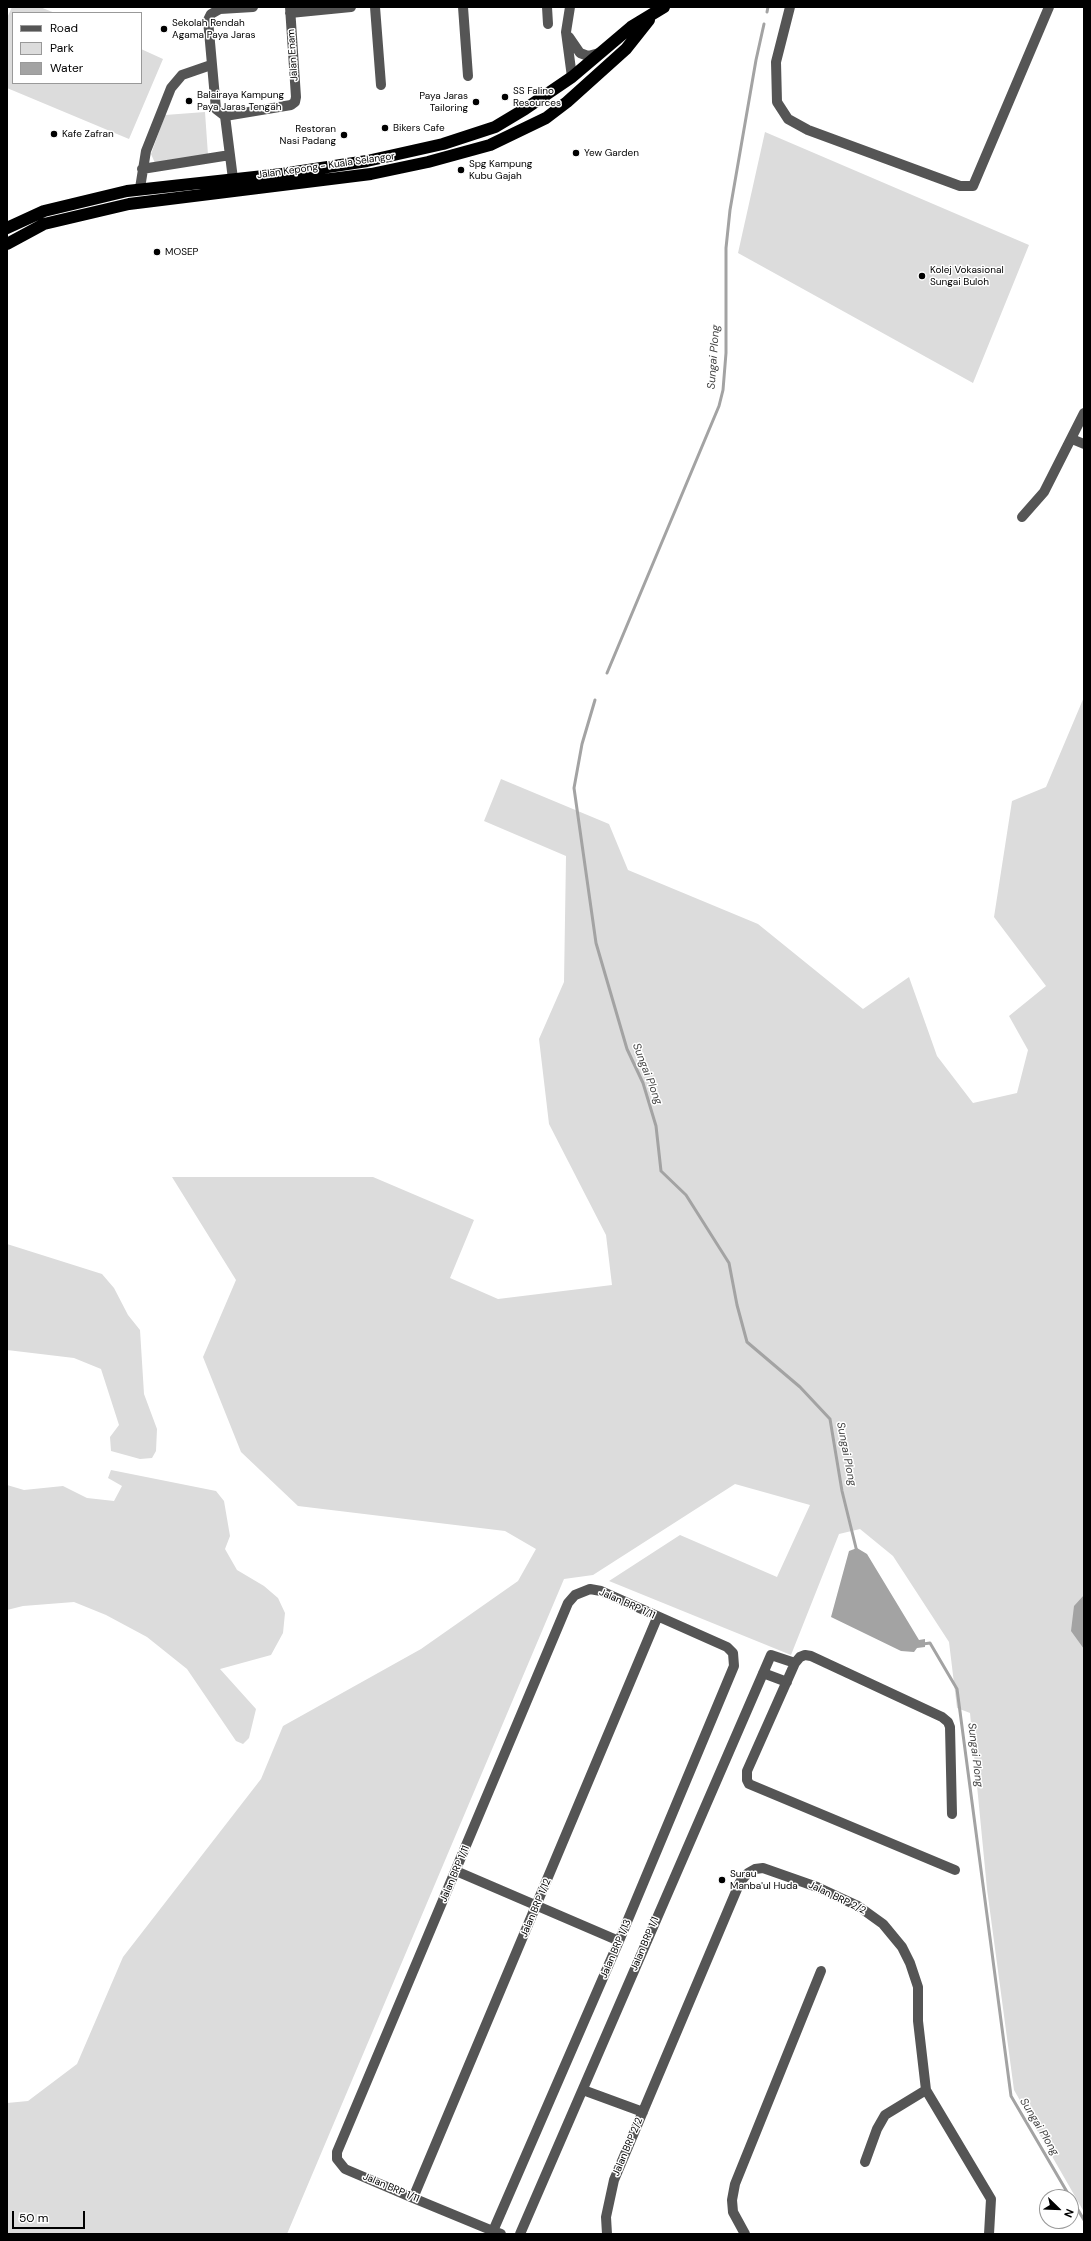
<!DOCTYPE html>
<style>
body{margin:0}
#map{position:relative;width:1091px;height:2241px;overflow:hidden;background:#fff;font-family:"DM Sans",sans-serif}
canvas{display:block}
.frame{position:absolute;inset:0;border:8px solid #000;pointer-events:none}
.legend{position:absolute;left:12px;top:12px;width:130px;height:72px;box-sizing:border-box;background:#fff;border:1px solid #999;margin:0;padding:5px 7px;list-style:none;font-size:12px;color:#000}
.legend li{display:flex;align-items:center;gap:8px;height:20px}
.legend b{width:20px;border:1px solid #999}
.north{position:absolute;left:1039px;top:2189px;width:40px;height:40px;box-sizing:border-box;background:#fff;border:1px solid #999;border-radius:50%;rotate:113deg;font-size:11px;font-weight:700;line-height:16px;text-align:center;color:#000}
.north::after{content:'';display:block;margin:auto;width:14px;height:18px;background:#000;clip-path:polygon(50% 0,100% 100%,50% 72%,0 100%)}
.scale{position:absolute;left:12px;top:2211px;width:73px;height:18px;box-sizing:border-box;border:2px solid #000;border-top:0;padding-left:5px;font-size:12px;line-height:14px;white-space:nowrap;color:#000;-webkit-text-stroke:3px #fff;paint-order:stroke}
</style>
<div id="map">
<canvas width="1091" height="2241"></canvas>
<div class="frame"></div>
<ul class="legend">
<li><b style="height:5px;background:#555"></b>Road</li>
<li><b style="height:11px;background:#dcdcdc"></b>Park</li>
<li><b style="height:11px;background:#a3a3a3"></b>Water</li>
</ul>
<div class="north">N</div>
<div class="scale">50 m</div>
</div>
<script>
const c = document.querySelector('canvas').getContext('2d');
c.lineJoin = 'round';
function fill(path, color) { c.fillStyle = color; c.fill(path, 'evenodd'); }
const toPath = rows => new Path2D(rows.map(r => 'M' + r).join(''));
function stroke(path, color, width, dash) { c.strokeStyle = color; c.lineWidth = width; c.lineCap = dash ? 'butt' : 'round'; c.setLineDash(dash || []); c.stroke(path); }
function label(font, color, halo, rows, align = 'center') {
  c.font = font + ' "DM Sans",sans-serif'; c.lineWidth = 3; c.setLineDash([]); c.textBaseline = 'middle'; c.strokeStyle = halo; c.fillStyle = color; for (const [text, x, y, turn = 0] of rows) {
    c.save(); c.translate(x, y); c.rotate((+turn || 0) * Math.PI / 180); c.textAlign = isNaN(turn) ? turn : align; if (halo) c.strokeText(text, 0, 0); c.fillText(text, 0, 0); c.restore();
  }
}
fill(toPath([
 [12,7,40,7,55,13,13,13,13,83,141,83,141,49,163,59,129,139,7,88,7,18],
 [205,112,208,155,155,163,151,154,165,115],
 [765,132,1029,245,973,383,738,253],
 [1084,697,1084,2212,1014,2090,987,1889,970,1713,957,1708,949,1642,893,1556,860,1529,839,1534,791,1655,609,1581,680,1535,777,1577,810,1505,735,1484,593,1575,564,1579,287,2234,7,2234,7,2103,28,2101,77,2064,123,1957,261,1779,283,1726,421,1649,518,1581,536,1549,505,1531,298,1506,241,1452,203,1357,236,1280,172,1177,373,1177,474,1220,450,1278,498,1299,612,1285,606,1235,549,1124,539,1039,564,982,566,856,484,821,501,779,609,824,628,870,758,924,863,1009,909,977,937,1056,973,1103,1017,1093,1028,1050,1009,1016,1046,986,994,917,1012,801,1046,787],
 [7,1244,102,1274,114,1288,128,1315,140,1330,144,1394,157,1429,156,1451,152,1458,140,1459,111,1451,110,1437,119,1425,101,1369,74,1358,7,1350],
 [111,1470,216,1491,224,1501,230,1536,225,1549,237,1570,264,1586,278,1598,285,1613,283,1633,271,1655,220,1669,256,1709,249,1738,243,1744,236,1741,187,1669,147,1637,106,1615,74,1602,23,1606,7,1610,7,1485,24,1490,63,1486,87,1498,114,1501,122,1486,108,1478]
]), '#dcdcdc');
fill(toPath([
 [857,1548,867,1554,919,1640,925,1639,925,1647,917,1648,914,1652,901,1651,831,1617,849,1551],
 [1084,1595,1084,1649,1071,1631,1074,1606]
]), '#a3a3a3');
stroke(toPath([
 [767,12,768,7],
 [607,673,719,406,723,390,726,353,726,248,730,210,756,60,764,24],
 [595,700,582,744,574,788,596,943,627,1049,643,1083,656,1126,661,1171,686,1195,729,1263,737,1305,747,1342,800,1387,830,1419,842,1491,857,1552],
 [923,1644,930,1643,957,1689,1011,2096,1070,2197],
 [1071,2198,1084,2220]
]), '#a3a3a3', 3);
stroke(toPath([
 [375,7,381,85],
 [463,7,468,76],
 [547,7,548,24],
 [570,7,566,32,572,77],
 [790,7,776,62,777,102,788,119,808,130,960,186,973,186,1049,7],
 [290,13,351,7],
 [569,37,580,53,588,56,599,53],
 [225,116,291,105,295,102,296,97,290,7],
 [142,169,230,155],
 [233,179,225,116,216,109,208,20,211,14,220,9,253,7],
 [140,188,146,151,171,88,182,75,211,65],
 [1072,439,1084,444],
 [1022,517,1044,492,1084,413],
 [763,1673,787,1682],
 [952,1814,950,1727,948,1722,942,1717,811,1656,805,1655,800,1657,795,1663,747,1771,747,1780,749,1784,955,1870],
 [456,1871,619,1941],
 [583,2090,643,2112],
 [865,2162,877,2129,885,2115,926,2090],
 [413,2198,657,1618],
 [493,2231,619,1941,734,1666,733,1653,727,1647,601,1591,590,1589,575,1595,568,1603,337,2152,337,2159,345,2169,413,2198,493,2231,501,2234],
 [520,2234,771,1655,795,1663],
 [607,2234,606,2217,614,2180,740,1882,748,1873,755,1869,763,1868,817,1887,858,1906,883,1924,902,1947,910,1963,918,1987,918,2021,926,2090,991,2199,989,2234],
 [745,2234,733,2212,732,2200,735,2184,821,1971]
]), '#555', 10);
stroke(toPath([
 [7,228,44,211,127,191,282,174,367,161,443,144,495,127,525,109,572,77,631,27,664,7],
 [7,244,44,224,129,204,371,174,428,162,490,145,546,118,567,102,626,49,649,20]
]), '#000', 12);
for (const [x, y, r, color] of [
 [164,29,4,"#000"],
 [505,97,4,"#000"],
 [189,101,4,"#000"],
 [476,102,4,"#000"],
 [385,128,4,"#000"],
 [54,134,4,"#000"],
 [344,135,4,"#000"],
 [576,153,4,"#000"],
 [461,170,4,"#000"],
 [157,252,4,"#000"],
 [922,276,4,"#000"],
 [722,1880,4,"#000"]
]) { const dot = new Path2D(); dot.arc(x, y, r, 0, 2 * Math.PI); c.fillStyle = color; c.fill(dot); stroke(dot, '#fff', 1.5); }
label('10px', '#000', '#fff', [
 ["Sekolah Rendah",172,23],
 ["Agama Paya Jaras",172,35],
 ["SS Falino",513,91],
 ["Resources",513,103],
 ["Balairaya Kampung",197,95],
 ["Paya Jaras Tengah",197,107],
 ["Paya Jaras",468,96,"right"],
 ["Tailoring",468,108,"right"],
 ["Bikers Cafe",393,128],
 ["Restoran",336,129,"right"],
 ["Nasi Padang",336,141,"right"],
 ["Kafe Zafran",62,134],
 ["Yew Garden",584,153],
 ["Spg Kampung",469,164],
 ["Kubu Gajah",469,176],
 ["MOSEP",165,252],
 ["Kolej Vokasional",930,270],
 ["Sungai Buloh",930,282],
 ["Surau",730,1874],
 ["Manba'ul Huda",730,1886]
], 'left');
label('10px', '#000', '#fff', [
 ["Jalan Enam",293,55,-94],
 ["Jalan Kepong - Kuala Selangor",326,166,-8],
 ["Jalan BRP 1/11",627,1604,24],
 ["Jalan BRP 1/11",455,1874,-67],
 ["Jalan BRP 2/2",837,1898,26],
 ["Jalan BRP 1/12",536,1908,-67],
 ["Jalan BRP 1/1",645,1944,-67],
 ["Jalan BRP 1/13",616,1949,-67],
 ["Jalan BRP 2/2",628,2147,-67],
 ["Jalan BRP 1/11",391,2188,23]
]);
label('italic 11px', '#444', '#fff', [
 ["Sungai Plong",714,357,-86],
 ["Sungai Plong",647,1074,69],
 ["Sungai Plong",846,1454,79],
 ["Sungai Plong",975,1755,83],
 ["Sungai Plong",1039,2127,59]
]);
</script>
